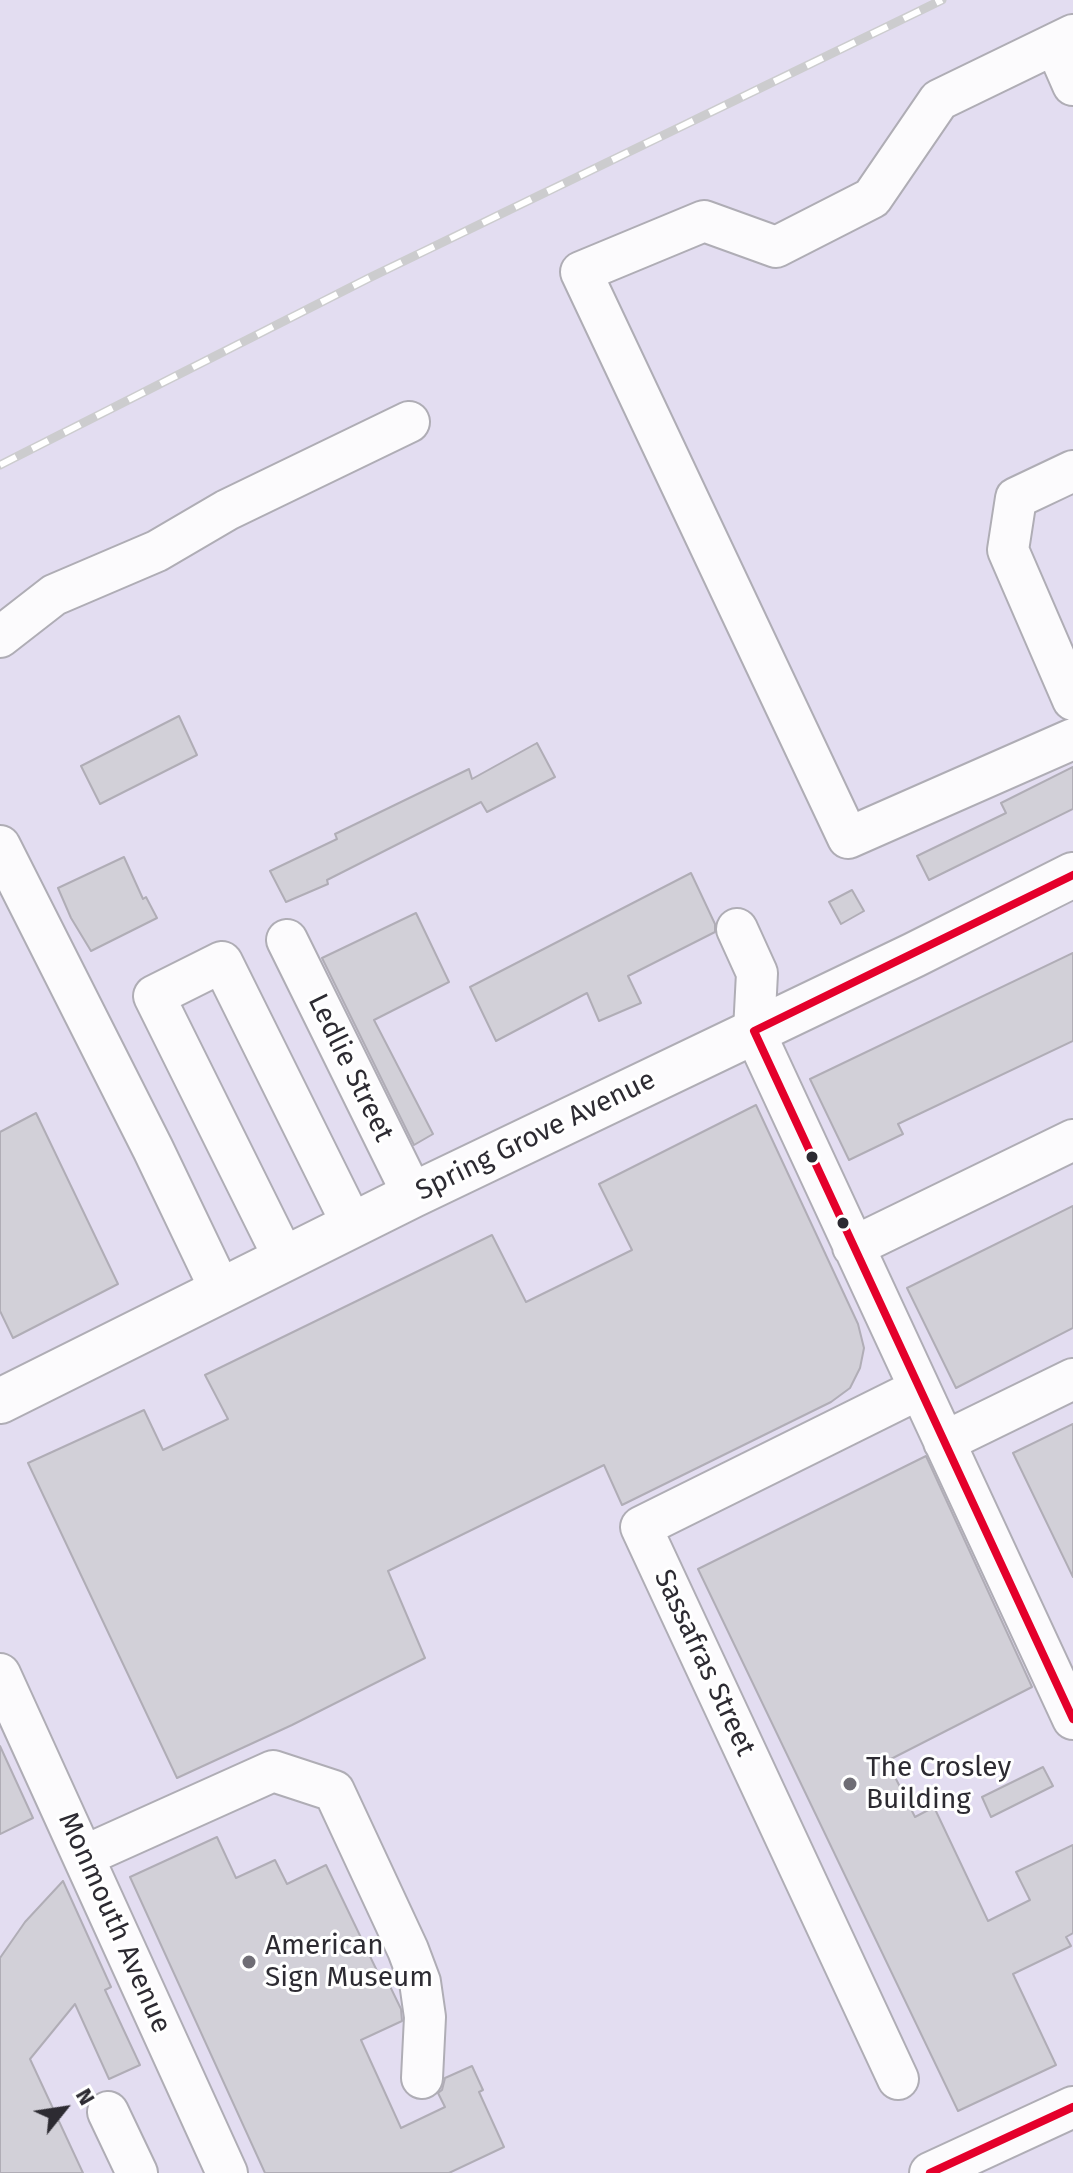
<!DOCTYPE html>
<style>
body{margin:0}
#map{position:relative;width:1073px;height:2173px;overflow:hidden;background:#eae7f2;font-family:"Fira Sans",sans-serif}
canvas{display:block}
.north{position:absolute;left:24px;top:2069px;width:80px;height:80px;-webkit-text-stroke:6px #fff;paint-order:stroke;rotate:60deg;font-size:22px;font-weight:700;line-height:32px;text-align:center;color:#2d2b32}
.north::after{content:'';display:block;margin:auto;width:28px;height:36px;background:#2d2b32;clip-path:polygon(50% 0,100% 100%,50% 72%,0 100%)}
</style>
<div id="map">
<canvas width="1073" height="2173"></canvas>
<div class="north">N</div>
</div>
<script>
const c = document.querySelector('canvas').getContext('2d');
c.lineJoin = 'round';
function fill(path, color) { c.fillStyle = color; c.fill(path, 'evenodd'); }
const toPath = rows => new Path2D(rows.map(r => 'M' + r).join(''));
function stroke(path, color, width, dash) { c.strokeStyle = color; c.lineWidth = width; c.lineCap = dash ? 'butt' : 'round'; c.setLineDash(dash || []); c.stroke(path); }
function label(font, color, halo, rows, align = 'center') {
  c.font = font + ' "Fira Sans",sans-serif'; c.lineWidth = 6; c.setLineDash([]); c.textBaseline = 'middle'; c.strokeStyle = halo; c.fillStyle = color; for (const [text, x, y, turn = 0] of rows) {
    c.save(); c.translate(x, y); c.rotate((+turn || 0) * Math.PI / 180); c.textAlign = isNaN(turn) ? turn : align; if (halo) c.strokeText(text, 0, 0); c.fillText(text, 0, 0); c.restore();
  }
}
fill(toPath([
 [0,0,1073,0,1073,2173,0,2173]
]), '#e3ddf1');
const building = toPath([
 [179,716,197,755,100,804,81,766,179,716],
 [537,743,555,777,487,812,481,802,327,880,328,884,286,902,270,871,337,839,335,834,469,769,472,779,537,743],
 [1073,767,1073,809,929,880,917,856,1006,813,1001,803,1073,767],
 [124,857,143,899,146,897,157,918,91,951,71,918,58,888,124,857],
 [691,873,715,924,715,932,628,976,641,1003,599,1021,587,993,496,1041,470,987,691,873],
 [852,890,864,911,841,924,829,902,852,890],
 [416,913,449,982,374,1020,433,1134,414,1145,322,958,416,913],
 [1073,953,1073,1041,898,1124,903,1134,849,1160,810,1079,1073,953],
 [756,1105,858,1324,864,1348,860,1368,850,1388,831,1402,622,1505,604,1465,388,1571,425,1658,292,1725,177,1778,28,1463,144,1410,163,1450,228,1419,205,1375,492,1235,526,1302,632,1250,599,1184,756,1105],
 [36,1113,118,1284,13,1338,0,1311,0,1132,36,1113],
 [1073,1206,1073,1328,956,1388,907,1288,1073,1206],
 [1073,1424,1073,1577,1013,1453,1073,1424],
 [926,1456,1032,1687,887,1761,915,1817,934,1807,988,1921,1030,1900,1016,1872,1073,1845,1073,1933,1066,1937,1071,1946,1013,1974,1056,2065,958,2111,698,1569,926,1456],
 [0,1746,33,1818,0,1834,0,1746],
 [1043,1767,1053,1786,991,1817,982,1797,1043,1767],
 [217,1837,236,1878,275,1860,287,1884,326,1865,379,1975,386,1978,401,2009,402,2021,361,2040,401,2128,445,2107,438,2093,442,2090,445,2078,472,2066,483,2090,479,2092,504,2147,449,2173,265,2173,130,1877,217,1837],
 [63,1881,111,1987,105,1990,140,2065,109,2079,75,2004,30,2059,83,2173,0,2173,0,1958,25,1922,63,1881]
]);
fill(building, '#d2d0d8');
stroke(building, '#b0adb6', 2);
const minor = toPath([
 [1073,35,939,100,872,198,776,247,704,221,581,272,848,838,1073,739],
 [1055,44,1073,85],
 [1073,471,1016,498,1008,550,1073,700],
 [0,637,54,595,157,551,227,510,409,422],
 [0,846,153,1149,221,1291],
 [737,929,757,973,754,1031,1073,1719],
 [287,940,413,1195],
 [853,1247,1073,1140],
 [285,1260,154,996,222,962,353,1226],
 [944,1442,1073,1379],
 [0,1674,227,2173],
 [84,1856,273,1771,334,1791,408,1950,420,1982,425,2017,422,2078],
 [898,2079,641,1527,919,1389],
 [108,2112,137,2173],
 [930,2173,1073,2107]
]);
const major = toPath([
 [0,1401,413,1195,914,955,1073,875]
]);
stroke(minor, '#afadb5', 44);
stroke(major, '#afadb5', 48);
stroke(minor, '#fcfbfd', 40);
stroke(major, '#fcfbfd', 44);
const rail = toPath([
 [0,465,369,278,942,0]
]);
stroke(rail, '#ccccce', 9);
stroke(rail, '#fff', 6, [18]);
stroke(toPath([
 [1073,875,754,1031,1073,1719],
 [930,2173,1073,2107]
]), '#e4002b', 8);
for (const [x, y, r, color] of [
 [812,1157,7,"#2d2b32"],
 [843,1223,7,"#2d2b32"],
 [850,1784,8,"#6f6d75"],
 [249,1962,8,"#6f6d75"]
]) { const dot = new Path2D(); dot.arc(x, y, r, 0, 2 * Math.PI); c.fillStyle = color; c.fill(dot); stroke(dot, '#fff', 3); }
label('28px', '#2d2b32', '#fff', [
 ["Ledlie Street",350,1068,64],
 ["Spring Grove Avenue",536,1136,-26],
 ["Sassafras Street",704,1663,65],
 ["Monmouth Avenue",114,1923,66]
]);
label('28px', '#2d2b32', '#fff', [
 ["The Crosley",866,1768],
 ["Building",866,1800],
 ["American",265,1946],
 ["Sign Museum",265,1978]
], 'left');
</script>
